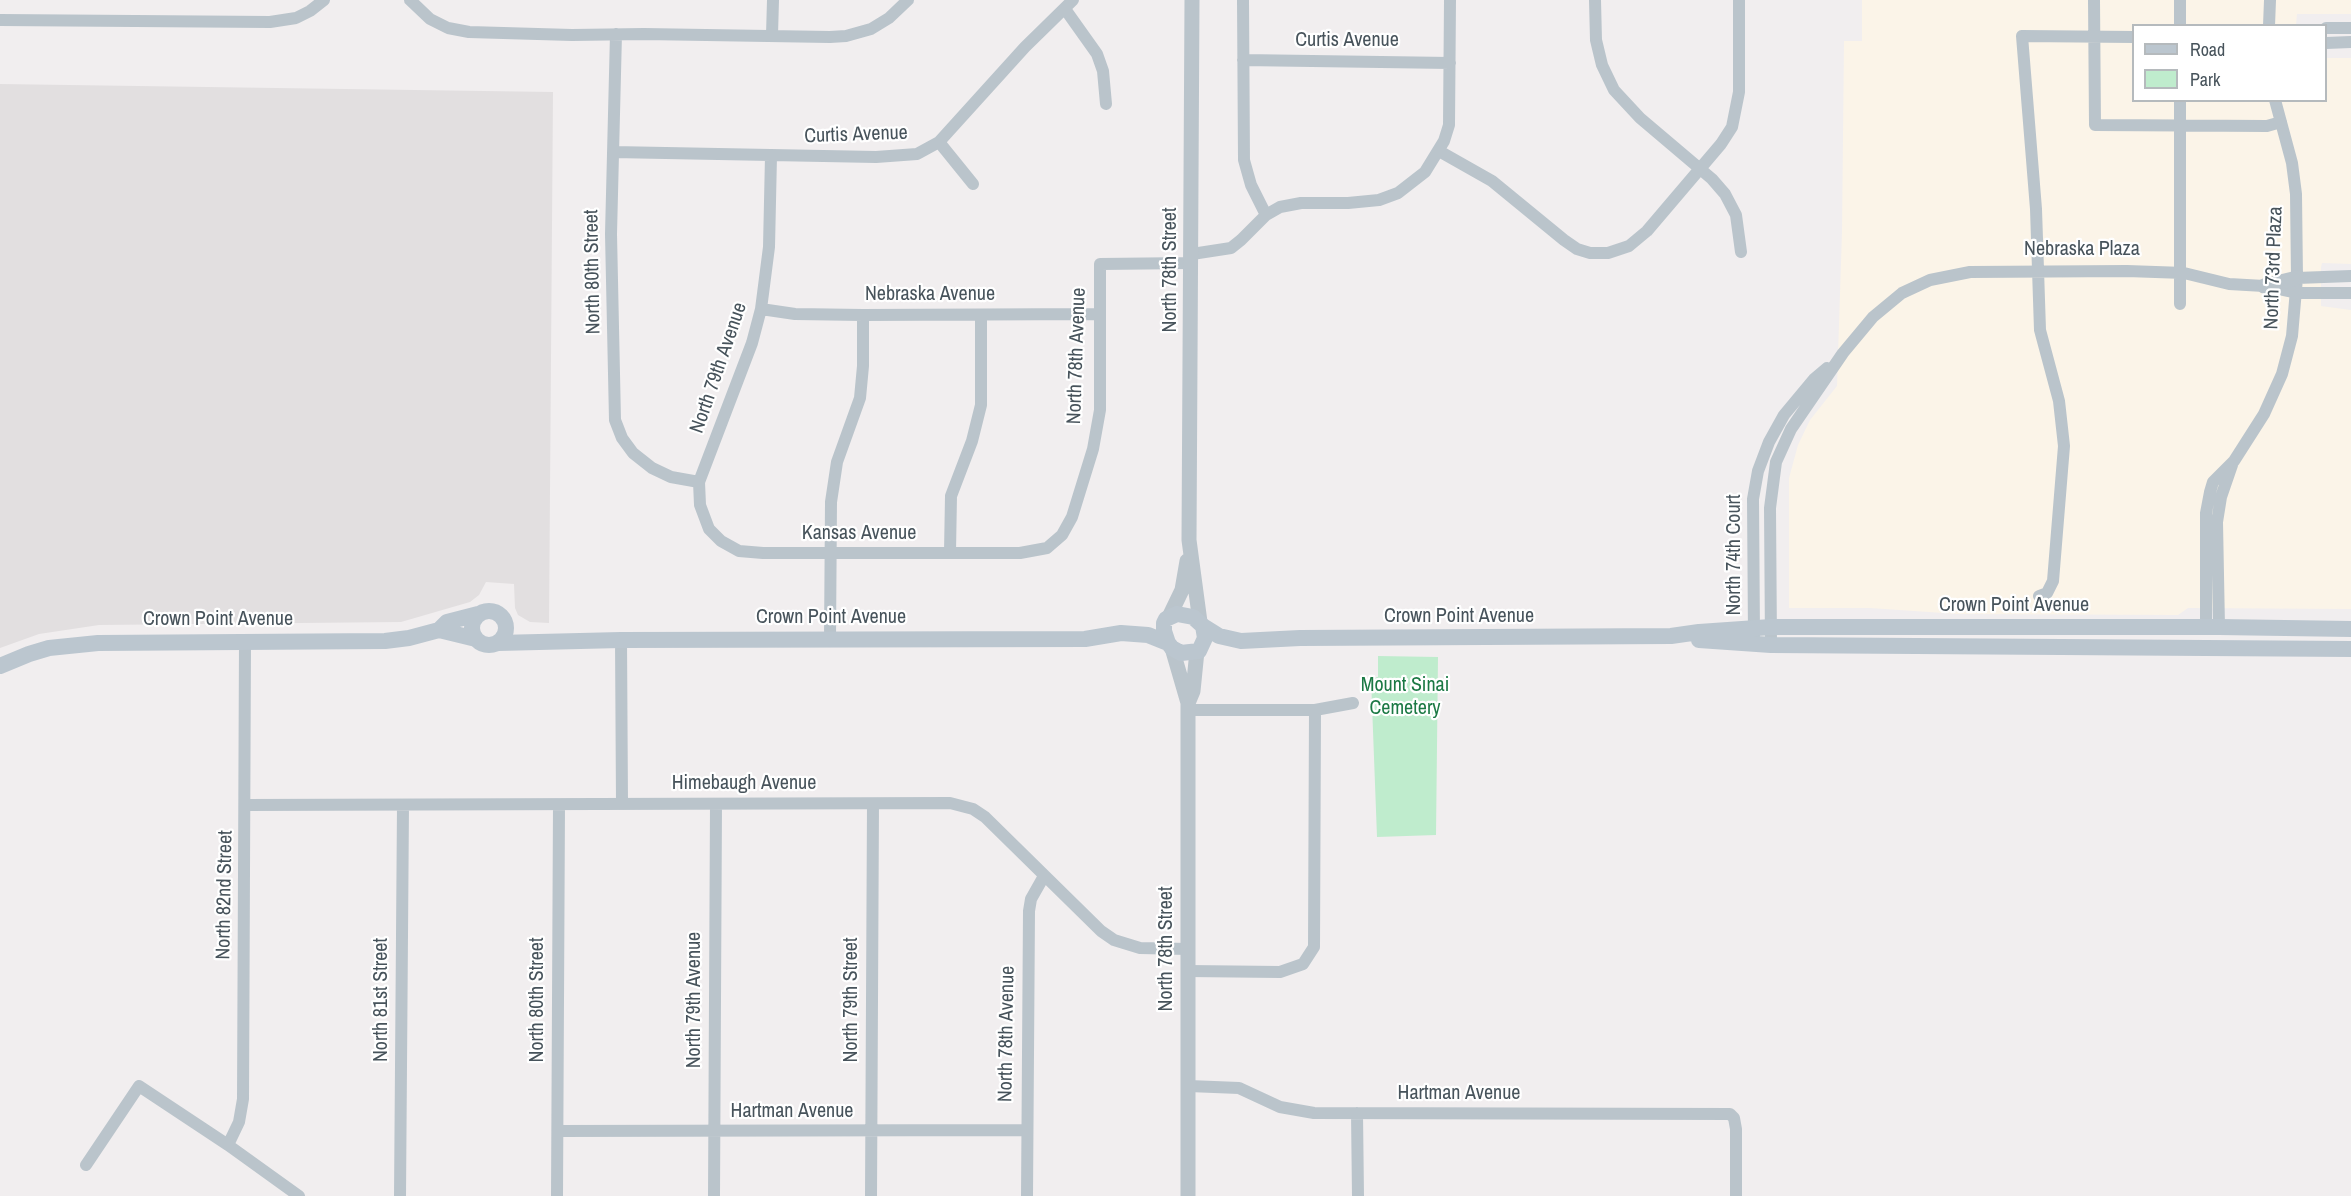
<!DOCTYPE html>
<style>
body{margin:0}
#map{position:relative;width:2351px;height:1196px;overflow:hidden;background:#f1eeef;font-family:"Archivo Narrow",sans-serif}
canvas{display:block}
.legend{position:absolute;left:2132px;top:24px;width:195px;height:78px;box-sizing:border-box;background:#fff;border:2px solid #b5babd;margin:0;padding:8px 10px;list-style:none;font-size:18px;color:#47535b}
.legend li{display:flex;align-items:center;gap:12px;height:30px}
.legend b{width:30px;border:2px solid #b5babd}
</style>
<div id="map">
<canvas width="2351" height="1196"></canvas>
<ul class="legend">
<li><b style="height:8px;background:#bbc6cf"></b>Road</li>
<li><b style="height:16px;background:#bfeccd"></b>Park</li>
</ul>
</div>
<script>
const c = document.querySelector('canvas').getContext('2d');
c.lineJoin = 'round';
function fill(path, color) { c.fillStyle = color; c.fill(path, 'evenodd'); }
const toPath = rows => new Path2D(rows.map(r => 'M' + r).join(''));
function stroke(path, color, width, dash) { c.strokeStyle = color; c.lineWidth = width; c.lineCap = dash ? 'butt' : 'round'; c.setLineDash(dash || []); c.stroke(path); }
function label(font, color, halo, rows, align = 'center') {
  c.font = font + ' "Archivo Narrow",sans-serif'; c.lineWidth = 4.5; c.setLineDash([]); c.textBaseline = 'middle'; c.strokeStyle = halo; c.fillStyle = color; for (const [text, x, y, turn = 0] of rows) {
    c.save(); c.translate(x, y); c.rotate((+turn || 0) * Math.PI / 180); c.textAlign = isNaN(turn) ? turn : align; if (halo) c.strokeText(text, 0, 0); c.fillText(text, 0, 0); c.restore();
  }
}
fill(toPath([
 [1862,0,2351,0,2351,14,2297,14,2296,25,2134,26,2134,100,2326,100,2326,58,2351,58,2351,264,2322,263,2321,267,2321,306,2351,310,2351,609,2188,608,2178,615,1958,614,1870,608,1789,608,1789,478,1798,445,1810,420,1837,386,1842,232,1844,41,1862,41]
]), '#fbf4e8');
fill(toPath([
 [0,84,553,92,549,623,530,622,518,615,515,608,514,584,486,582,479,595,470,602,401,622,99,625,39,634,0,648]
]), '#e2dfe0');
fill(toPath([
 [1378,656,1438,657,1436,835,1377,837,1371,678,1378,677]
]), '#bfeccd');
stroke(toPath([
 [410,0,430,19,448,28,469,32,572,35,644,34,830,37,846,36,871,29,889,18,908,0],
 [1243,0,1244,160,1251,185,1266,215],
 [1595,0,1596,40,1602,65,1614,90,1640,118,1712,179,1725,194,1736,215,1741,252],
 [2094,0,2095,125,2267,126,2281,122],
 [1065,9,1097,54,1103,71,1106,104],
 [0,20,270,22,296,18,310,11,324,0],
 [2180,26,2180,0],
 [2269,26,2270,0],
 [2326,28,2351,28],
 [616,34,611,234,615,420,622,438,633,453,652,468,671,477,699,482],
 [772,35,773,0],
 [2326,43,2351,42],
 [1243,60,1450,63],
 [2180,100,2180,304],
 [939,142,973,184],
 [1439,151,1492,181,1564,240,1577,249,1590,253,1608,253,1629,246,1647,231,1721,144,1732,127,1739,92,1739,0],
 [613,152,876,157,917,154,939,142,1025,47,1073,0],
 [771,156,769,247,761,309,752,343,699,482,700,505,709,529,721,541,739,551,763,553,1020,553,1047,548,1062,535,1072,517,1093,449,1100,410,1100,264,1191,263],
 [1192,254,1231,248,1241,240,1266,215,1280,207,1301,203,1348,203,1379,200,1398,193,1425,172,1444,141,1449,125,1450,0],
 [2297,278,2351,276],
 [761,309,795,314,863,315,1100,314],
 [950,552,951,496,972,441,981,405,981,315],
 [2039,596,2047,593,2053,581,2064,446,2059,401,2040,330,2036,209,2022,36,2134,37],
 [2206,627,2206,513,2210,492,2213,482,2234,461,2264,414,2282,374,2292,336,2297,278,2296,194,2292,163,2275,100],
 [2219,627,2217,522,2221,497,2232,465],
 [1754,636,1753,499,1758,471,1769,442,1784,415,1814,379,1827,368],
 [830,639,831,502,837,462,860,398,863,366,863,315],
 [621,640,622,803],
 [1771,645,1770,508,1776,462,1791,429,1843,353,1873,317,1902,293,1930,280,1970,272,2127,271,2184,273,2229,284,2264,286,2297,293,2351,293],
 [1188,710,1315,710,1353,703],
 [246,805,950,803,973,809,985,817,1101,931,1114,940,1140,948,1188,949],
 [1188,971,1280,972,1303,964,1314,947,1315,710],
 [1189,1086,1239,1088,1280,1107,1314,1113,1730,1114,1734,1118,1736,1129,1736,1196],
 [1357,1113,1358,1196],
 [558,1131,1027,1130],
 [228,1145,239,1122,243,1099,245,642],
 [86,1165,139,1086,228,1145,299,1196],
 [400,1196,403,805],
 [557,1196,559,805],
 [714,1196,716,804],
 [871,1196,873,804],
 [1027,1196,1029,911,1031,899,1044,876]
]), '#bac4cb', 12);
stroke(toPath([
 [1192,0,1189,540,1200,622],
 [2264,286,2297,278],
 [1169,617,1182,590,1187,561],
 [1172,648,1188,703,1188,1196],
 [1188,703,1193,691,1197,651]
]), '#bac4cb', 15);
stroke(toPath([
 '472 628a17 17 0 1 1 34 0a17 17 0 1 1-34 0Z',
 [1177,614,1193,617,1203,626,1205,638,1199,651,1181,653,1172,648,1168,643,1164,631,1164,623,1166,619,1177,614],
 [1203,626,1219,636,1241,641,1300,638,1671,636,1699,632,1771,627,2219,627,2351,629],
 [439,630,447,622,478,614],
 [1699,640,1771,645,2351,649],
 [498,643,621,640,1085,639,1121,633,1148,635,1168,643],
 [0,666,29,654,49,648,98,643,385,641,409,638,439,630,476,639]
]), '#bbc6cf', 16);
label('20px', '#47535b', '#fff', [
 ["Curtis Avenue",1347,41],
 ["Curtis Avenue",856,135,-2],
 ["Nebraska Plaza",2082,250],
 ["North 73rd Plaza",2274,268,-88],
 ["North 78th Street",1171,270,-90],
 ["North 80th Street",593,272,-91],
 ["Nebraska Avenue",930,295],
 ["North 78th Avenue",1077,356,-88],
 ["North 79th Avenue",719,368,-71],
 ["Kansas Avenue",859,534],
 ["North 74th Court",1735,555,-90],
 ["Crown Point Avenue",2014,606],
 ["Crown Point Avenue",1459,617],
 ["Crown Point Avenue",831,618],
 ["Crown Point Avenue",218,620],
 ["Himebaugh Avenue",744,784],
 ["North 82nd Street",225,895,-89],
 ["North 78th Street",1167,949,-90],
 ["North 81st Street",382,1000,-90],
 ["North 80th Street",538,1000,-90],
 ["North 79th Avenue",695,1000,-90],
 ["North 79th Street",852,1000,-90],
 ["North 78th Avenue",1007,1034,-89],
 ["Hartman Avenue",1459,1094],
 ["Hartman Avenue",792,1112]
]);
label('20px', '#1b7944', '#fff', [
 ["Mount Sinai",1405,686],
 ["Cemetery",1405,709]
]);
</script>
